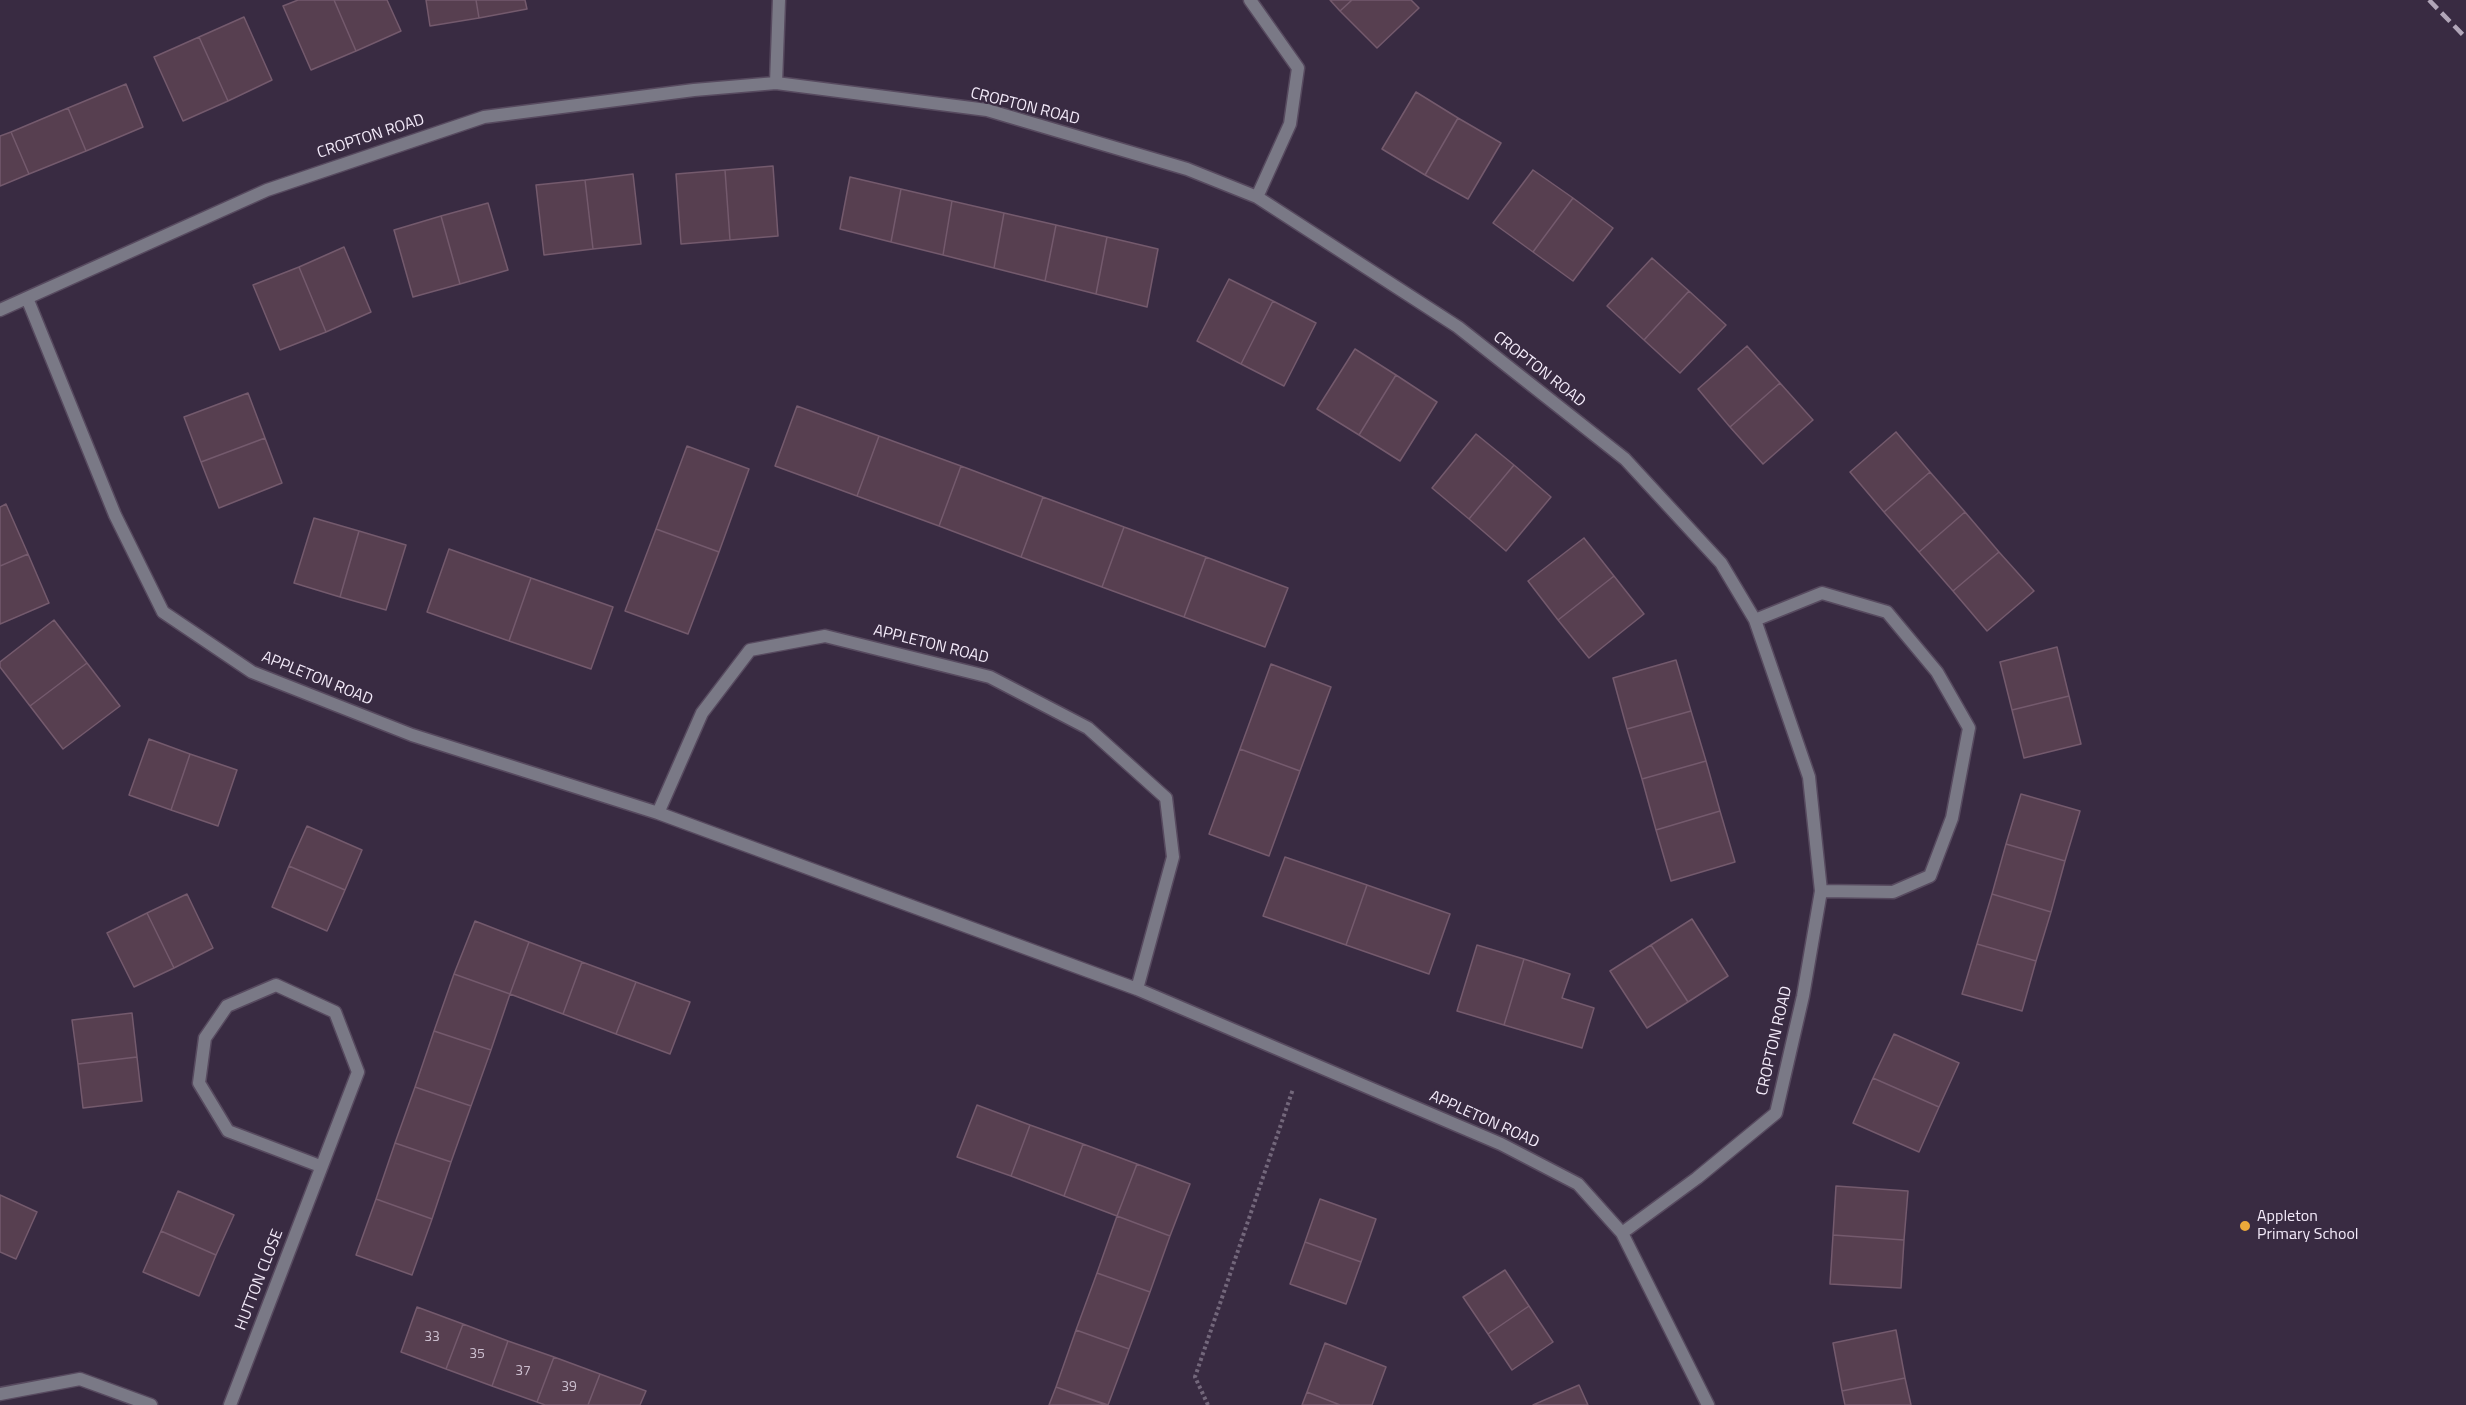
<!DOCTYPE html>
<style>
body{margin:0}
canvas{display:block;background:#392b42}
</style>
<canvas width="2466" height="1405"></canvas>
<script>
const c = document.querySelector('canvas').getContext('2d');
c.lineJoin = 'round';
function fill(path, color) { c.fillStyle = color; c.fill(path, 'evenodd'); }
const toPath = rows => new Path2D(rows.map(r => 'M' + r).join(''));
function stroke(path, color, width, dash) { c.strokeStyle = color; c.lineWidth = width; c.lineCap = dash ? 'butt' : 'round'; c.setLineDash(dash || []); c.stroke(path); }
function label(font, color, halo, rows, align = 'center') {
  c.font = font + ' "Titillium Web",sans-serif'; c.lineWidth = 4.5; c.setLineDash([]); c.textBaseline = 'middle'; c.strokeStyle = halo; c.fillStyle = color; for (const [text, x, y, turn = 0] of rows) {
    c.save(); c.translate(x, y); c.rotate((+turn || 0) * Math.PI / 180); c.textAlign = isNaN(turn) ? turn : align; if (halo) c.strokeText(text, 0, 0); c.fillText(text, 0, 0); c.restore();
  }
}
const building = toPath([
 [298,0,334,0,356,51,311,70,283,6,298,0],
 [334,0,387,0,401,31,356,51,334,0],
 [426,0,476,0,479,18,430,26,426,0],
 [476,0,525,0,527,9,479,18,476,0],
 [1330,0,1352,0,1340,11,1330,0],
 [1352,0,1411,0,1419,8,1377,48,1340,11,1352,0],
 [244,17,272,80,228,101,199,37,244,17],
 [199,37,228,101,183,121,154,57,199,37],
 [126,84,143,127,86,151,68,108,126,84],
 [1416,92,1458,118,1425,175,1382,149,1416,92],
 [68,108,86,151,29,174,11,132,68,108],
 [1458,118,1501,143,1468,199,1425,175,1458,118],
 [11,132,29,174,0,186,0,136,11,132],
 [773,166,778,236,730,240,725,170,773,166],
 [725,170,730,240,681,244,676,174,725,170],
 [1533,170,1573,198,1533,252,1493,223,1533,170],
 [633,174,641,244,593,249,585,180,633,174],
 [850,177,901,189,891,242,840,229,850,177],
 [585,180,593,249,544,255,536,185,585,180],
 [901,189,952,201,943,255,891,242,901,189],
 [1573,198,1613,228,1573,281,1533,252,1573,198],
 [952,201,1004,213,994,268,943,255,952,201],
 [488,203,508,270,460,284,441,216,488,203],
 [1004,213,1056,225,1045,281,994,268,1004,213],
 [441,216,460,284,413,297,394,230,441,216],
 [1056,225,1107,237,1096,294,1045,281,1056,225],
 [1107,237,1158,249,1147,307,1096,294,1107,237],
 [344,247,371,312,326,332,299,267,344,247],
 [1652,258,1689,291,1644,340,1607,306,1652,258],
 [299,267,326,332,280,350,253,285,299,267],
 [1229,279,1273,301,1241,364,1197,341,1229,279],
 [1689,291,1726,325,1680,373,1644,340,1689,291],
 [1273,301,1316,323,1284,386,1241,364,1273,301],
 [1747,346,1780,383,1730,427,1698,389,1747,346],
 [1355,349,1396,375,1359,435,1317,409,1355,349],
 [1396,375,1437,402,1400,461,1359,435,1396,375],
 [1780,383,1813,420,1763,464,1730,427,1780,383],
 [248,393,265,438,201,462,184,417,248,393],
 [797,406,879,436,857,496,775,466,797,406],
 [1896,432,1930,472,1884,512,1850,472,1896,432],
 [1476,434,1514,465,1469,519,1432,488,1476,434],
 [879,436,961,466,939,526,857,496,879,436],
 [265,438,282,483,219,508,201,462,265,438],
 [687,446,749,469,719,552,656,529,687,446],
 [1514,465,1551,497,1506,551,1469,519,1514,465],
 [961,466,1043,497,1021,557,939,526,961,466],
 [1930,472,1965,512,1919,552,1884,512,1930,472],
 [1043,497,1124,527,1102,587,1021,557,1043,497],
 [6,504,28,554,0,566,0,507,6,504],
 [1965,512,1999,552,1953,591,1919,552,1965,512],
 [314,518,359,531,340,597,294,583,314,518],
 [1124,527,1206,557,1184,617,1102,587,1124,527],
 [656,529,719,552,688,634,625,611,656,529],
 [359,531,406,545,386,610,340,597,359,531],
 [1584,538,1614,576,1558,620,1528,581,1584,538],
 [449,549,531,578,509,641,427,612,449,549],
 [1999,552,2034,591,1987,631,1953,591,1999,552],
 [28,554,49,603,0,624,0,566,28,554],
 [1206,557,1288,588,1265,647,1184,617,1206,557],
 [1614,576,1644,614,1589,658,1558,620,1614,576],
 [531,578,613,607,591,669,509,641,531,578],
 [54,620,87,663,30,706,0,667,0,662,54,620],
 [2057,647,2069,696,2012,710,2000,662,2057,647],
 [1676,660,1691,711,1627,729,1613,678,1676,660],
 [87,663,120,706,63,749,30,706,87,663],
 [1271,664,1331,687,1300,771,1240,749,1271,664],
 [2069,696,2081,744,2024,758,2012,710,2069,696],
 [1691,711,1706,761,1642,779,1627,729,1691,711],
 [149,739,190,754,171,810,129,795,149,739],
 [1240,749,1300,771,1269,856,1209,834,1240,749],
 [190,754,237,770,218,826,171,810,190,754],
 [1706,761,1720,811,1656,830,1642,779,1706,761],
 [2021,794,2080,811,2065,861,2006,844,2021,794],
 [1720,811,1735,862,1671,881,1656,830,1720,811],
 [307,826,362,850,345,890,289,866,307,826],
 [2006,844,2065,861,2051,912,1992,894,2006,844],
 [1285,857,1367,885,1346,945,1263,916,1285,857],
 [289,866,345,890,327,931,272,907,289,866],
 [1367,885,1450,914,1429,974,1346,945,1367,885],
 [187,894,213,948,174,968,147,913,187,894],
 [1992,894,2051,912,2036,961,1977,944,1992,894],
 [147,913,174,968,134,987,107,933,147,913],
 [1692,919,1728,976,1688,1002,1651,945,1692,919],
 [475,921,529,942,510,994,454,974,475,921],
 [529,942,582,962,563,1014,510,994,529,942],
 [1977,944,2036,961,2022,1011,1962,994,1977,944],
 [1477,945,1524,959,1504,1025,1457,1011,1477,945],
 [1651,945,1688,1002,1647,1028,1610,971,1651,945],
 [1524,959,1570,974,1562,998,1594,1008,1582,1048,1504,1025,1524,959],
 [582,962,636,982,616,1034,563,1014,582,962],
 [454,974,510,994,491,1050,434,1031,454,974],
 [636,982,690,1002,670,1054,616,1034,636,982],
 [132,1013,137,1057,78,1064,72,1020,132,1013],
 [434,1031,491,1050,471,1106,415,1087,434,1031],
 [1894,1034,1959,1063,1939,1107,1873,1078,1894,1034],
 [137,1057,142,1101,83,1108,78,1064,137,1057],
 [1873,1078,1939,1107,1919,1152,1853,1123,1873,1078],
 [415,1087,471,1106,451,1162,395,1143,415,1087],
 [977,1105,1030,1125,1011,1176,957,1157,977,1105],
 [1030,1125,1083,1144,1064,1196,1011,1176,1030,1125],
 [395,1143,451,1162,432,1219,376,1199,395,1143],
 [1083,1144,1137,1164,1117,1216,1064,1196,1083,1144],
 [1137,1164,1190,1184,1170,1236,1117,1216,1137,1164],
 [1836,1186,1908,1191,1904,1240,1833,1235,1836,1186],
 [178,1191,234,1215,216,1255,161,1231,178,1191],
 [0,1195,37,1212,16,1259,0,1252,0,1195],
 [376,1199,432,1219,412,1275,356,1255,376,1199],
 [1320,1199,1376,1219,1361,1262,1305,1242,1320,1199],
 [1117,1216,1170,1236,1150,1292,1097,1273,1117,1216],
 [161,1231,216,1255,199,1296,143,1272,161,1231],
 [1833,1235,1904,1240,1901,1288,1830,1284,1833,1235],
 [1305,1242,1361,1262,1346,1304,1290,1284,1305,1242],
 [1505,1270,1529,1306,1488,1334,1463,1297,1505,1270],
 [1097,1273,1150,1292,1129,1349,1076,1330,1097,1273],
 [1529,1306,1553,1342,1512,1370,1488,1334,1529,1306],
 [417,1307,463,1324,446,1369,401,1352,417,1307],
 [463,1324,508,1341,492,1386,446,1369,463,1324],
 [1076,1330,1129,1349,1108,1405,1056,1387,1076,1330],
 [1896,1330,1905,1378,1842,1391,1833,1343,1896,1330],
 [508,1341,554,1357,537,1402,492,1386,508,1341],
 [1325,1343,1386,1367,1372,1405,1340,1405,1307,1392,1325,1343],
 [554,1357,600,1374,588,1405,545,1405,537,1402,554,1357],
 [600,1374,646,1391,640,1405,588,1405,600,1374],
 [1905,1378,1911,1405,1845,1405,1842,1391,1905,1378],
 [1579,1385,1588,1405,1533,1405,1579,1385],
 [1056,1387,1106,1405,1049,1405,1056,1387],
 [1307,1392,1340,1405,1302,1405,1307,1392]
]);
fill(building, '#573f50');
stroke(building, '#745a6d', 1.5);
const minor = toPath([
 [1250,0,1298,68,1290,124,1257,197],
 [776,83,779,0],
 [27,298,115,515,163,612,252,672,412,735,658,813,1137,989,1501,1144,1578,1184,1622,1233,1708,1405],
 [0,310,267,190,484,117,694,90,776,83,987,110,1187,169,1257,197,1458,327,1625,459,1721,563,1755,620,1809,777,1821,891,1803,996,1776,1113,1697,1178,1622,1233],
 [1755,620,1822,593,1887,612,1937,672,1969,728,1952,818,1930,876,1893,892,1821,891],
 [658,813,702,713,750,650,825,636,990,677,1088,728,1166,798,1173,857,1137,989],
 [0,1394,80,1379,151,1405],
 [230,1405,358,1072,335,1012,276,985,227,1006,205,1038,199,1083,228,1131,320,1166]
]);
stroke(minor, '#574a5f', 15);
stroke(toPath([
 [1208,1405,1195,1377,1293,1089]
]), '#73677b', 4, [3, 3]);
stroke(minor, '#7a7986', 12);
stroke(toPath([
 [2429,0,2466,38]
]), '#b1a6b8', 4.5, [12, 6]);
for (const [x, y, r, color] of [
 [2245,1226,6,"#eba93a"]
]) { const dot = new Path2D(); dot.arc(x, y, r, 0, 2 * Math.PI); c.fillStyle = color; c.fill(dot); stroke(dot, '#392b42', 2); }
label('14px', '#ccbfcf', null, [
 ["33",432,1338],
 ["35",477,1355],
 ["37",523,1372],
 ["39",569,1388]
]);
label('16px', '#f3eaf9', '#392b42', [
 ["CROPTON ROAD",1025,107,14],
 ["CROPTON ROAD",371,137,-18],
 ["CROPTON ROAD",1539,370,38],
 ["APPLETON ROAD",931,645,14],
 ["APPLETON ROAD",317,679,22],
 ["CROPTON ROAD",1775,1041,-77],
 ["APPLETON ROAD",1484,1120,24],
 ["HUTTON CLOSE",260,1280,-69]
]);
label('16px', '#f3eaf9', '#392b42', [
 ["Appleton",2257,1217],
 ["Primary School",2257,1235]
], 'left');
</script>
